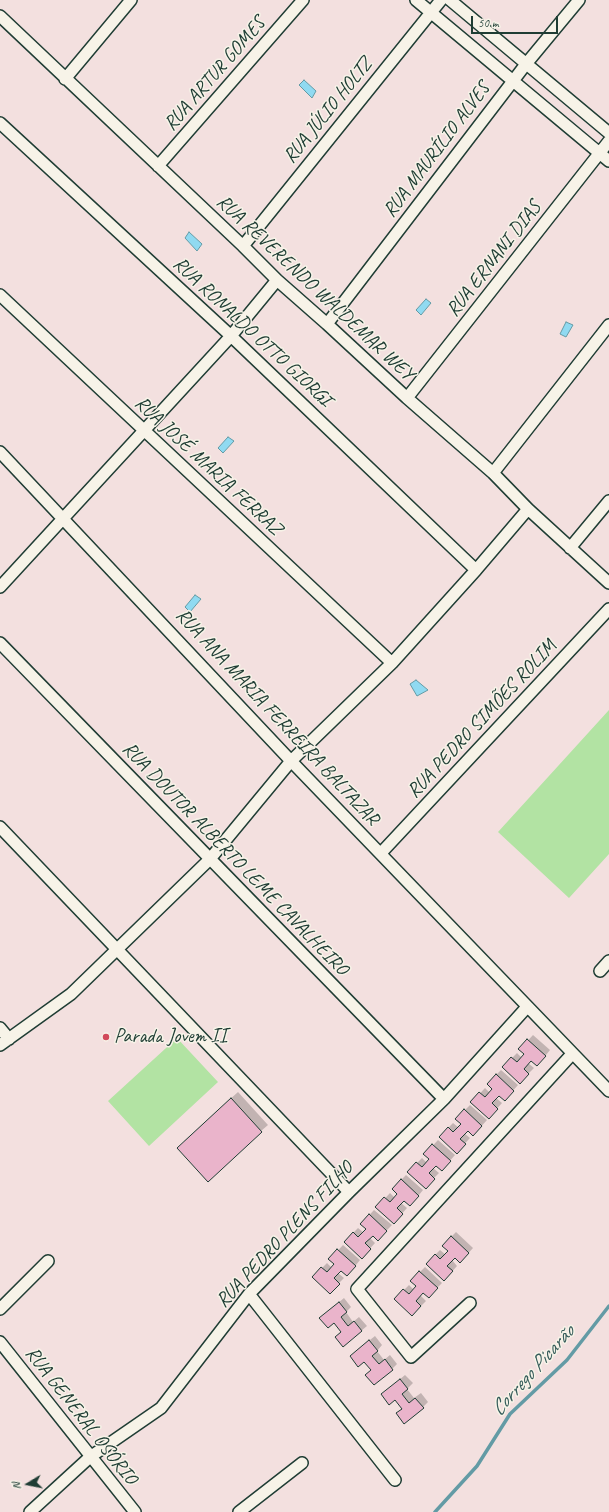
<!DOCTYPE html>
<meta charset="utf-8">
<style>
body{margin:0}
#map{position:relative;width:609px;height:1512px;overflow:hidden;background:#f3e0df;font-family:Caveat,sans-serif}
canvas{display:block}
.north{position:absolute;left:8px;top:1464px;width:40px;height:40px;-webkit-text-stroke:3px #f7f3e8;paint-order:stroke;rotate:260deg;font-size:11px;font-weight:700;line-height:16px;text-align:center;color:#1f3d34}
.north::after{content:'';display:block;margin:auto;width:14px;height:18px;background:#1f3d34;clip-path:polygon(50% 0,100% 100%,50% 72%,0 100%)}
.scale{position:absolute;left:471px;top:16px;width:87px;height:18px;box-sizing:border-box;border:2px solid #1f3d34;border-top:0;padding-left:5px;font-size:12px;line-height:14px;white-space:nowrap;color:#1f3d34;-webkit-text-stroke:3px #f7f3e8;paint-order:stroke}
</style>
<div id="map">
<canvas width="609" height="1512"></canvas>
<div class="north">N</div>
<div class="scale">50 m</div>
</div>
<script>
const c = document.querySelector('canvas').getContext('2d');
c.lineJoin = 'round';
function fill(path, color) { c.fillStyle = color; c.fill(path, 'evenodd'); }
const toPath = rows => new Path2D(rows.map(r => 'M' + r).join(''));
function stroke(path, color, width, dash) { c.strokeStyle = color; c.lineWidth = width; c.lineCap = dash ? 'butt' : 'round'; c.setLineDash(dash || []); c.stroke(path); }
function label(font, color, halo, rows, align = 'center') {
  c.font = font + ' Caveat,sans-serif'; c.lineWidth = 3; c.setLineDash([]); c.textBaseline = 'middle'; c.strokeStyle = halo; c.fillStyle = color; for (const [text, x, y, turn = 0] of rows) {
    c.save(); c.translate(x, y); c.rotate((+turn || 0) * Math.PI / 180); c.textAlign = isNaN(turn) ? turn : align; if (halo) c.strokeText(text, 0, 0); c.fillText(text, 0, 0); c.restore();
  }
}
fill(toPath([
 [609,710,609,854,569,898,498,832],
 [177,1038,218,1082,149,1146,108,1101]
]), '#b2e3a3');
const water = toPath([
 [304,80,316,91,312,98,299,85,304,80],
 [189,232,202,244,197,251,185,238,189,232],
 [426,299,431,303,421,315,416,310,426,299],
 [566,322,573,325,566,337,560,334,566,322],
 [228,437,234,441,223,453,218,448,228,437],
 [195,595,201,599,190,612,185,607,195,595],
 [416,680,428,690,417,696,410,684,416,680]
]);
fill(water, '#90daf1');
stroke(water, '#639ba5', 1);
fill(toPath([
 [533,1035,550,1050,542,1060,531,1059,528,1063,534,1068,525,1077,503,1067,517,1053,522,1058,525,1054,520,1049],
 [501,1070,518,1085,510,1094,500,1094,496,1098,502,1103,494,1112,472,1102,485,1088,490,1093,494,1089,496,1075],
 [238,1092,268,1125,261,1131,184,1141],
 [470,1105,487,1120,478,1130,468,1129,464,1133,470,1138,457,1152,448,1128,453,1123,459,1128,462,1124,456,1119],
 [438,1140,455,1155,447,1164,436,1164,433,1168,439,1173,430,1182,417,1163,422,1158,427,1163,430,1159,425,1154],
 [406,1175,423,1190,415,1200,405,1199,401,1203,407,1208,399,1217,377,1207,390,1193,395,1198,399,1194,401,1180],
 [374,1210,392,1225,383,1234,373,1234,370,1238,375,1243,367,1252,353,1233,358,1228,364,1233,367,1229,361,1224],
 [456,1232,473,1248,465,1257,455,1257,452,1260,457,1266,449,1275,435,1255,440,1250,446,1255,449,1251,451,1237],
 [343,1245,360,1260,352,1270,341,1269,338,1273,344,1278,330,1292,313,1277,327,1263,332,1268,335,1264,330,1259],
 [425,1267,442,1283,433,1292,423,1292,420,1295,426,1301,417,1310,404,1290,409,1285,414,1290,417,1286,420,1272],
 [344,1298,351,1307,346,1312,353,1322,359,1317,367,1326,343,1346,336,1337,341,1331,326,1313],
 [375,1336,382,1345,377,1351,384,1360,390,1355,397,1364,392,1369,372,1369,356,1351],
 [405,1375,413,1383,407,1389,414,1398,421,1393,428,1402,423,1407,397,1413,402,1408,387,1390]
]), '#0003');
stroke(toPath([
 [435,1512,477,1466,510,1414,567,1360,609,1306]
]), '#639ba5', 3.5);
const building = toPath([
 [527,1039,546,1056,537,1066,531,1061,524,1069,529,1074,520,1084,502,1067,511,1057,517,1062,524,1054,518,1049,527,1039],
 [496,1074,514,1091,505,1101,499,1096,492,1103,498,1109,489,1119,470,1102,479,1092,485,1097,492,1089,487,1084,496,1074],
 [231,1098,262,1132,208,1182,177,1148,231,1098],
 [464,1109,482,1126,473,1136,468,1131,460,1139,466,1144,457,1154,439,1137,448,1127,453,1132,461,1124,455,1119,464,1109],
 [432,1144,451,1161,442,1171,436,1166,429,1173,435,1179,426,1189,407,1172,416,1162,422,1167,429,1159,423,1154,432,1144],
 [401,1179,419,1196,410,1206,404,1201,397,1208,403,1214,394,1224,375,1207,384,1197,390,1202,397,1194,392,1189,401,1179],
 [369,1214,387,1231,378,1241,373,1236,365,1243,371,1249,362,1259,344,1242,353,1232,358,1237,366,1229,360,1224,369,1214],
 [451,1236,469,1253,460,1263,455,1258,447,1266,453,1271,444,1281,426,1264,435,1254,440,1259,448,1251,442,1246,451,1236],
 [337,1249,356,1266,347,1276,341,1271,334,1278,340,1284,330,1294,312,1277,321,1267,327,1272,334,1264,328,1259,337,1249],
 [419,1271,438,1288,429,1298,423,1293,416,1301,421,1306,412,1316,394,1299,403,1289,409,1294,416,1286,410,1281,419,1271],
 [339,1302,347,1312,341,1317,348,1326,354,1321,362,1331,343,1347,335,1337,341,1332,334,1323,328,1328,319,1318,339,1302],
 [369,1340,378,1351,372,1356,379,1364,385,1359,393,1370,374,1385,365,1375,371,1370,364,1362,358,1367,350,1356,369,1340],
 [400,1379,408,1389,402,1394,409,1403,415,1398,424,1408,404,1424,396,1413,402,1409,395,1400,389,1405,381,1394,400,1379]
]);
fill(building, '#eab4cb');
stroke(building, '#1f3d34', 1);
const minor = toPath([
 [416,0,609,161],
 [450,0,609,133],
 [0,16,243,246,277,280,327,324,407,398,493,473,528,509,609,583],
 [65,79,131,0],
 [0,123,231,336,476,570],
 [158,166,303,0],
 [243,246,441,0],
 [0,295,392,663],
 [327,324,526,64,579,0],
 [407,398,609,141],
 [0,452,291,761,609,1091],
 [493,473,609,325],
 [570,548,609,501],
 [0,587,231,336,277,280],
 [0,643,444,1099],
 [0,827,349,1192],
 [381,853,609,609],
 [600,971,609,961],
 [0,1028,9,1039],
 [0,1045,71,994,210,859,291,761,392,663,476,570,528,509],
 [249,1294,395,1480],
 [470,1303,411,1357,357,1289,572,1054],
 [0,1309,48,1261],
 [0,1342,135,1512],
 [30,1512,90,1457,161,1408,249,1294,349,1192,444,1099,527,1007],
 [239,1512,302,1463]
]);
stroke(minor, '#1f3d34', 14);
stroke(minor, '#f7f3e8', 11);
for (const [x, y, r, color] of [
 [106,1037,4,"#d1495b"]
]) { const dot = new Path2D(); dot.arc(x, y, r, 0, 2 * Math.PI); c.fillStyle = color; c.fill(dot); stroke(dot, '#f7f3e8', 1.5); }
label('20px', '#1f3d34', '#f7f3e8', [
 ["RUA ARTUR GOMES",215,74,-49],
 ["RUA JÚLIO HOLTZ",328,111,-51],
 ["RUA MAURÍLIO ALVES",437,150,-53],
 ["RUA ERNANI DIAS",494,259,-52],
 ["RUA REVERENDO WALDEMAR WEY",315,288,43],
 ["RUA RONALDO OTTO GIORGI",252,332,43],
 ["RUA JOSÉ MARIA FERRAZ",208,466,43],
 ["RUA ANA MARIA FERREIRA BALTAZAR",277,717,47],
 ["RUA PEDRO SIMÕES ROLIM",482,719,-47],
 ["RUA DOUTOR ALBERTO LEME CAVALHEIRO",235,859,46],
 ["RUA PEDRO PLENS FILHO",285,1235,-47],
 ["RUA GENERAL OSÓRIO",81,1416,52]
]);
label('20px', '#1f3d34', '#f7f3e8', [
 ["Parada Jovem II",114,1037]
], 'left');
label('italic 21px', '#365c5a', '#f7f3e8', [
 ["Corrego Picarão",533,1371,-48]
]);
</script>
